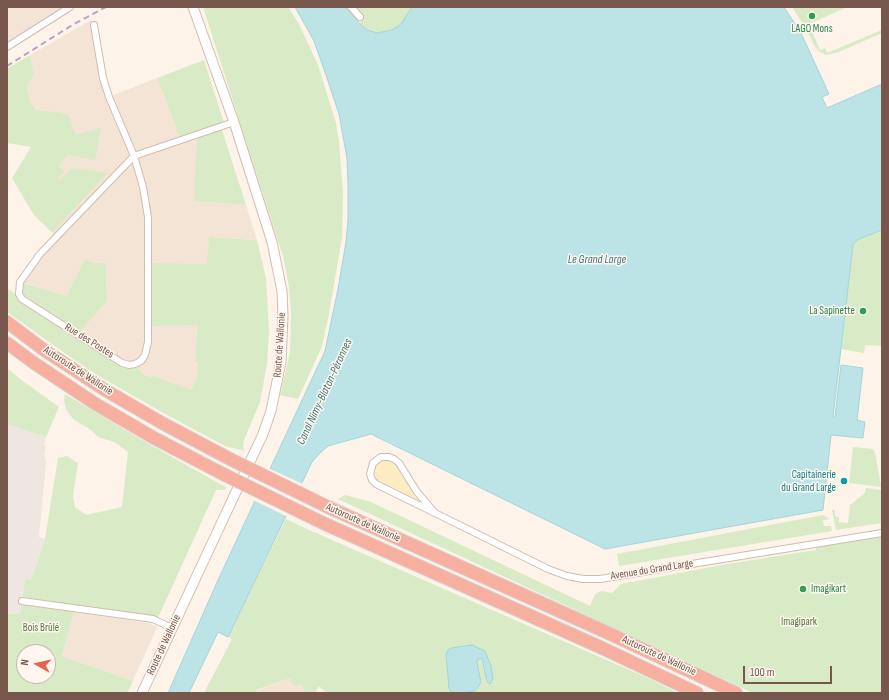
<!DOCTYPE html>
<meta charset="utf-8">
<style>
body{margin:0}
#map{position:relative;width:889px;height:700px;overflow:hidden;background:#fdf3e8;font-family:"Sofia Sans Condensed",sans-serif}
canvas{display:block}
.frame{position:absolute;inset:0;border:8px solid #77574b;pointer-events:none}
.north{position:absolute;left:16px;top:644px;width:40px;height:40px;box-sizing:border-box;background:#fff7ef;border:1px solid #c9b7ad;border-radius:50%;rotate:278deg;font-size:11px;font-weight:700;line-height:16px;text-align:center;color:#77574b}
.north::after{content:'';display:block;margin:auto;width:14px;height:18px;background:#e7634d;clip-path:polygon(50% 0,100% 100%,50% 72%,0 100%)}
.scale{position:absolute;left:743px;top:666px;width:89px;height:18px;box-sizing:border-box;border:2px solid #77574b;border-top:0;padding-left:5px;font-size:12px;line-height:14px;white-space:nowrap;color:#77574b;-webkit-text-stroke:3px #fff7ef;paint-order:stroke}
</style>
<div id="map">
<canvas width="889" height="700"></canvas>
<div class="frame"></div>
<div class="north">N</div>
<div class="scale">100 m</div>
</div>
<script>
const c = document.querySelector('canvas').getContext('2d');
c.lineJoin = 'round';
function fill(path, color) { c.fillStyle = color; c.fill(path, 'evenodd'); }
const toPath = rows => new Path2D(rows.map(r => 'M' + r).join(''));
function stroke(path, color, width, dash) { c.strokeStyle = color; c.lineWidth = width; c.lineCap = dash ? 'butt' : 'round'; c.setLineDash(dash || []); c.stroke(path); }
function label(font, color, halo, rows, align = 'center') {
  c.font = font + ' "Sofia Sans Condensed",sans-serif'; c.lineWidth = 3; c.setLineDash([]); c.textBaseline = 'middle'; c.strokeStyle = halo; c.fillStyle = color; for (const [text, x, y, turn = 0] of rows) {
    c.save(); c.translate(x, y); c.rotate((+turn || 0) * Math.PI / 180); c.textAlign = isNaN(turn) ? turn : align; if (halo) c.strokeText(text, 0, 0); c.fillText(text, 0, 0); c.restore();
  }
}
fill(toPath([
 [7,7,70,7,7,47],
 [91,20,94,25,109,97,157,78,181,140,197,135,206,202,246,205,257,240,209,237,208,264,197,325,195,361,198,362,196,379,191,391,153,375,151,378,144,375,135,364,129,365,77,334,107,301,106,263,94,263,85,259,66,296,20,282,56,237,34,215,12,178,75,136,57,112,36,110,30,101,27,87,34,74,30,55],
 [74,612,148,623,157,627,133,681,62,656],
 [291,678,301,684,305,693,257,693,256,691]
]), '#f4e4d6');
fill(toPath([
 [7,424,46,437,44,445,46,446,44,453,46,462,39,537,45,539,31,580,25,579,20,614,7,613]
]), '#ede6e1');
fill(toPath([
 [203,7,288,7,299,24,318,65,336,123,339,142,343,192,342,237,329,314,322,346,298,399,280,395,290,352,291,312,289,286,283,256],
 [351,7,412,7,401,24,392,30,377,33,367,30,359,24,363,19],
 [792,7,848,7,804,26],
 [809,24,820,50,825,48,827,53,882,30,882,33,839,52,826,55,820,52,815,47,805,27],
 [30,55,34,74,27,87,30,101,36,110,57,112,69,116,75,135,101,128,95,160,68,155,58,166,64,171,58,178,60,180,72,168,108,173,52,232,34,215,12,178,31,147,7,143,7,69],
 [204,60,225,126,221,127,246,205,194,201,197,135,181,140,157,78],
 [882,230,882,346,865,345,864,353,841,349,853,245,856,241,859,239],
 [209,237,257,240,266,278,269,331,267,364,260,402,244,440,243,446,245,451,225,446,167,415,97,375,63,352,7,312,7,288,21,298,20,282,66,296,85,259,94,263,106,263,107,301,78,334,122,363,135,364,144,375,151,378,152,375,191,390,196,379,198,362,195,362,197,325,148,326,148,263,207,264],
 [7,368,20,379,59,407,46,437,7,424],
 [65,394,149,444,227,488,223,490,216,490,157,620,74,609,74,612,62,656,133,681,127,693,7,693,7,613,20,614,25,579,31,580,45,539,58,458,67,456,78,463,73,496,75,507,86,515,122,507,128,452,114,442,98,437,91,430,73,419,66,409,64,401],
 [24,652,48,652,48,676,24,676],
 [853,447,873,449,875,452,881,487,849,483],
 [866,488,881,490,882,523,836,530,832,510,835,510,835,516,839,517,839,522,848,523,850,505,865,493],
 [345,495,371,502,590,606,595,594,602,591,612,593,621,584,727,564,816,550,816,546,882,536,882,693,753,693,338,499],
 [823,515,830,519,823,520,824,526,831,526,832,531,619,566,617,554],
 [286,519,309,530,650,679,678,693,327,693,319,686,315,693,305,693,301,684,296,686,291,683,291,678,256,690,257,693,204,693,232,639,228,637,236,620],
 [472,645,491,666,487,682,483,663,482,658,478,659,477,663,478,687,476,691,455,693]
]), '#d8ebc6');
fill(toPath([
 [377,459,394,459,435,513,376,484,371,468]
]), '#fcebc3');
const water = toPath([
 [295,7,345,7,361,25,367,30,377,33,392,30,401,24,412,7,784,7,801,33,829,94,822,97,827,108,882,84,882,230,859,239,856,241,853,245,833,417,835,417,841,365,863,368,857,420,865,422,863,438,831,435,823,510,605,549,371,434,328,446,320,453,312,462,228,637,218,632,189,693,168,693,218,580,325,351,338,289,346,242,348,220,348,183,347,158,339,114,326,75,314,41,295,7],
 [472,645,485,651,491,666,493,679,490,684,487,682,483,663,482,658,478,659,477,663,481,682,478,687,475,691,455,693,451,692,449,688,446,655,448,650,451,648,472,645]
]);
fill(water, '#bce4e7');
stroke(water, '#a2d5d9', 1);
fill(toPath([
 [268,468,303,484,288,517,253,500]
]), '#fdf3e8');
const street = toPath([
 [351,7,360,17],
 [94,25,103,78,109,97,134,156,143,187,148,217,148,342,145,355,141,361,135,364,129,365,122,363,22,299,19,294,20,282,40,254,134,156,234,122],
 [7,47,70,7],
 [435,513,376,484,372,480,370,474,373,463,381,457,389,457,394,459,399,463,417,492,435,513,548,569,567,576,583,579,600,579,882,533],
 [22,601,153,619,172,628]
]);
const secondary = toPath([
 [142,693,263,434,271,411,281,362,283,316,282,291,272,242,234,122,193,7]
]);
const highway = toPath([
 [7,322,44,350,105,390,162,423,230,459],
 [7,343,34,363,94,403,154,438,223,474],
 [330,508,606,632,736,693],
 [323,523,600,647,697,693]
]);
stroke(street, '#d1bcb0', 8);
stroke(secondary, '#d4bcad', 11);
stroke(highway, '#d9d0cd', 14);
stroke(street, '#fff', 6);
stroke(secondary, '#fff', 9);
stroke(highway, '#f7af9f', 12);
stroke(toPath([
 [7,66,74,24,106,7]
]), '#b5a5c7', 2, [6, 4]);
const highwayBridge = toPath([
 [230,459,330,508],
 [223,474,323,523]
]);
stroke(highwayBridge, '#d9d0cd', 14, []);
stroke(highwayBridge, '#f7af9f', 12);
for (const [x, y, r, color] of [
 [812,16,4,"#2e9e5b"],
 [863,311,4,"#2e9e5b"],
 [844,481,4,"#0f9aa8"],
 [803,589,4,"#2e9e5b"]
]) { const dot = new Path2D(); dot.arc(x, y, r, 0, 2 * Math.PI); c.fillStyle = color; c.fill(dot); stroke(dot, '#fff7ef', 1.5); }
label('11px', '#27864d', '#fff7ef', [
 ["LAGO Mons",812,29],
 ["La Sapinette",855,311,"right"],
 ["Imagikart",811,589,"left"]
]);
label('11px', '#77574b', '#fff7ef', [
 ["Rue des Postes",89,341,32],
 ["Route de Wallonie",280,345,-86],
 ["Autoroute de Wallonie",78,371,33],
 ["Autoroute de Wallonie",363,523,24],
 ["Avenue du Grand Large",652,570,-9],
 ["Route de Wallonie",164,645,-65],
 ["Autoroute de Wallonie",659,656,25]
]);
label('11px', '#0d838f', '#fff7ef', [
 ["Capitainerie",836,475],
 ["du Grand Large",836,488]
], 'right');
label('11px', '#557740', '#fff7ef', [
 ["Imagipark",799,622],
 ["Bois Brûlé",41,628]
]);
label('italic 12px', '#3e777c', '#fff7ef', [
 ["Le Grand Large",597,260],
 ["Canal Nimy-Blaton-Péronnes",325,392,-65]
]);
</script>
